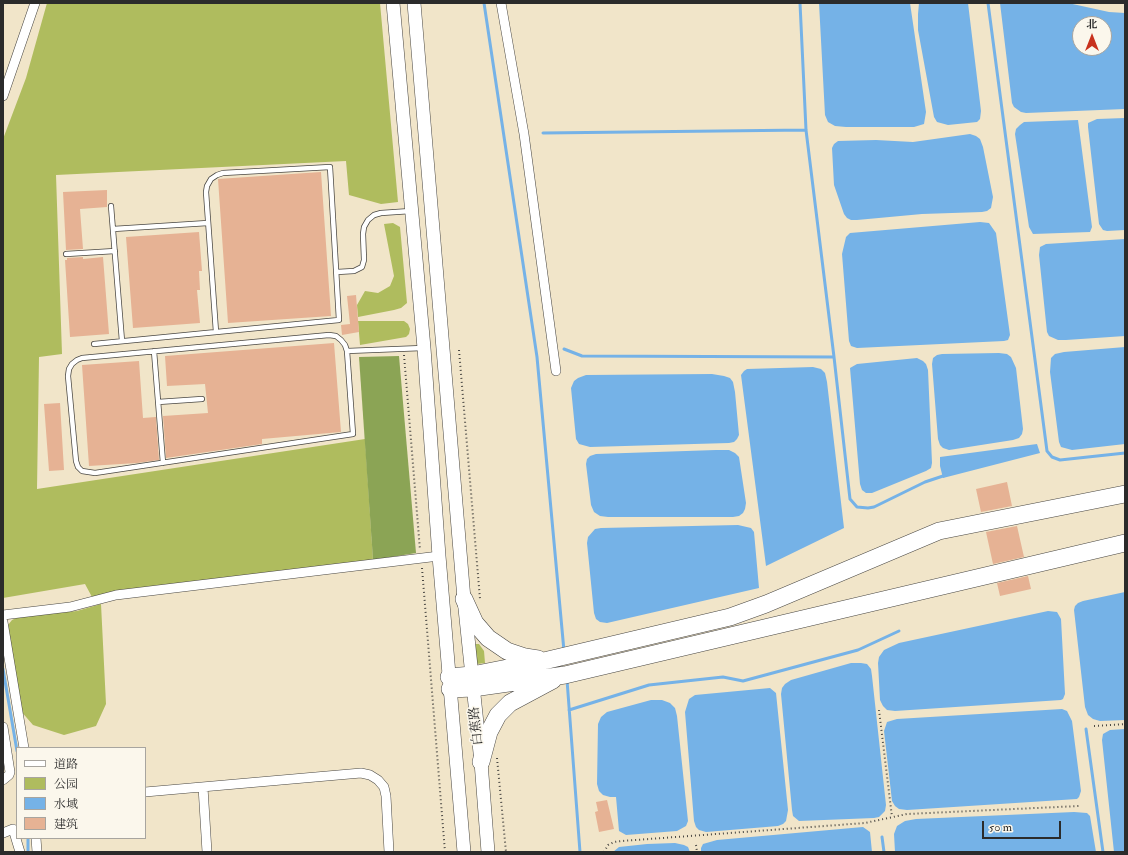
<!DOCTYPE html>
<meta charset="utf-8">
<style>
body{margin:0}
#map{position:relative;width:1128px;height:855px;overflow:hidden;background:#f1e5c9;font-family:"IM FELL Double Pica","Noto Serif SC",serif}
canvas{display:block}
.frame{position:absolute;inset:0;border:4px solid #2b2b2b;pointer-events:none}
.legend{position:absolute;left:16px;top:747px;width:130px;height:92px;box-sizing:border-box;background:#fbf7ec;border:1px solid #a8a59f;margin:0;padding:5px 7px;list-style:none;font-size:12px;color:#2b2b2b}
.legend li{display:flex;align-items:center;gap:8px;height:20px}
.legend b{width:20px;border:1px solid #a8a59f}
.north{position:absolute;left:1072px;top:16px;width:40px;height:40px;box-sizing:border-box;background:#fbf7ec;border:1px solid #a8a59f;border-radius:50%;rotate:0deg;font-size:11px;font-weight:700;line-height:16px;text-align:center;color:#2b2b2b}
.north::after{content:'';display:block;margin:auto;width:14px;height:18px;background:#c8321e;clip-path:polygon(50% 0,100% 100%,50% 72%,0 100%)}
.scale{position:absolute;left:982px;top:821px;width:79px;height:18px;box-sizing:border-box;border:2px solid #2b2b2b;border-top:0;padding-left:5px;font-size:12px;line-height:14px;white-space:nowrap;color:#2b2b2b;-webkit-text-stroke:3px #fbf7ec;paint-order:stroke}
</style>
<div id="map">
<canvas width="1128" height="855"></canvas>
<div class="frame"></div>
<ul class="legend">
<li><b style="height:5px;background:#fff"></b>道路</li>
<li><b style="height:11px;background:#afbc5e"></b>公园</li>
<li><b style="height:11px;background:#75b2e7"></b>水域</li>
<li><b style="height:11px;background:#e6b294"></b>建筑</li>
</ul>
<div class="north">北</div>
<div class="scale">50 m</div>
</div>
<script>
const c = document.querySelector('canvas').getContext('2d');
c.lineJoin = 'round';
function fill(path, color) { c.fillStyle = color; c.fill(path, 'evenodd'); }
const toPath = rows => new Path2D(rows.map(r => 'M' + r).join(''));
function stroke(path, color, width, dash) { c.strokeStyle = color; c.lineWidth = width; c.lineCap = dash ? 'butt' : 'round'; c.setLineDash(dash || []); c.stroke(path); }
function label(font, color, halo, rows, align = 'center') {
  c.font = font + ' "IM FELL Double Pica","Noto Serif SC",serif'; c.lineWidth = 3; c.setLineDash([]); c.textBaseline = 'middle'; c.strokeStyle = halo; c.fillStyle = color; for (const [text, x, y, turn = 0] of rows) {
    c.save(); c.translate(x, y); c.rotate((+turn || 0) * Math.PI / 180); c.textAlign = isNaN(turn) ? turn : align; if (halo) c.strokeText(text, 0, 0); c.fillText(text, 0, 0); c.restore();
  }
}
fill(toPath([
 [47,3,380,3,398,202,381,204,349,195,346,161,56,175,62,354,39,357,37,489,365,439,373,560,92,597,85,584,3,598,3,139,26,78],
 [393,223,400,227,407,303,401,308,394,310,358,317,357,305,365,291,378,293,390,286,394,276,384,224],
 [358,321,404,321,408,324,410,329,409,334,406,337,360,345],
 [101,604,106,704,96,726,64,735,33,725,20,710,7,631,8,625,12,620,18,617,77,611],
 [475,644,479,644,484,651,485,663,477,664]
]), '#afbc5e');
fill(toPath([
 [399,356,416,553,373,560,359,357]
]), '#8ba455');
fill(toPath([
 [819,3,910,3,926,112,924,124,914,127,846,127,835,126,828,122,825,115],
 [919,3,968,3,981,111,980,119,977,122,948,125,937,122,934,117,918,30,918,14],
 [1000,3,1068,3,1109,12,1125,13,1125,109,1026,113,1021,112,1014,107,1012,103],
 [1080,24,1104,24,1104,48,1080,48],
 [1125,118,1125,230,1107,231,1103,230,1099,224,1088,127,1088,123,1097,119],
 [1078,120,1092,227,1090,232,1033,234,1029,227,1015,134,1016,129,1020,125,1024,122],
 [970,134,976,136,980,139,983,147,993,197,991,208,987,211,982,212,922,214,857,220,851,220,847,218,844,214,834,185,832,148,834,144,838,141,876,140,913,142],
 [980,222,989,223,996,233,1010,335,1008,340,1004,341,857,348,851,346,849,341,842,254,846,237,850,233],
 [1125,239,1125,336,1066,340,1058,340,1049,336,1047,332,1039,255,1040,247,1046,244],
 [1125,347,1125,444,1072,450,1061,447,1059,442,1050,372,1051,358,1055,354,1064,352],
 [999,353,1007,354,1011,357,1016,368,1023,429,1022,434,1019,438,1013,440,949,450,943,448,940,445,938,439,932,364,933,358,937,355,942,354],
 [917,358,923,361,926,364,928,370,932,463,931,468,926,471,872,493,866,493,862,490,860,484,850,368,857,364],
 [813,367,821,369,825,373,827,382,844,528,766,566,741,375,744,371,747,369],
 [712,374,724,376,730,378,733,382,735,392,739,435,737,439,734,442,729,443,590,447,579,444,576,439,571,388,574,381,578,378,586,375],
 [1037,444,1040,453,943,478,940,466,940,457],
 [716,450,729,450,735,453,739,457,746,503,745,509,743,513,739,516,733,517,608,517,600,516,594,512,591,505,586,464,587,459,590,456,596,454],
 [738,525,751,528,754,532,759,588,607,623,600,622,596,619,594,613,587,543,588,537,595,529,601,528],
 [1125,592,1125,720,1100,721,1093,719,1088,715,1085,707,1074,610,1075,606,1078,603,1083,601],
 [1048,611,1057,612,1061,619,1065,694,1063,699,1061,700,895,711,887,710,883,706,880,700,878,663,879,657,884,650,899,643],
 [851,663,861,663,867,664,871,669,872,676,886,805,885,811,879,817,874,818,799,821,793,816,792,810,781,694,782,688,785,684,791,680],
 [770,688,776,693,788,810,786,821,783,824,778,826,706,832,699,830,696,827,694,821,685,712,689,699,695,695],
 [651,700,662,700,670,703,675,708,677,716,688,821,686,826,677,831,626,835,619,831,616,797,610,797,603,795,599,791,597,784,598,724,601,717,607,712],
 [1062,709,1067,711,1072,721,1081,791,1079,797,1077,799,907,810,899,809,895,806,892,801,884,731,887,722,897,719],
 [1125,729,1125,852,1114,852,1102,740,1103,734,1110,730],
 [1074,812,1087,813,1090,816,1096,852,895,852,894,834,897,826,905,821,916,819],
 [863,827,870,832,872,852,701,852,701,848,703,844,717,840],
 [675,843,684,845,688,847,690,852,613,852,619,847,647,844]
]), '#75b2e7');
stroke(toPath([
 [484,3,537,357,564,651],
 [800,3,806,130,834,357,850,499,857,507,868,508,874,507,925,482,946,475],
 [988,3,1047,451,1052,457,1060,460,1125,453],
 [543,133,806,130],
 [564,349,582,356,834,357],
 [3,669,17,751],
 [567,680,580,852],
 [569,710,649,685,723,677,743,681,858,650,899,631],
 [1086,729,1103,852],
 [882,837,884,852],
 [28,838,28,852]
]), '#75b2e7', 3);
fill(toPath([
 [321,172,331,316,228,323,218,179],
 [107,190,107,207,80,209,83,249,66,250,63,192],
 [199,232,202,271,199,271,200,290,197,290,200,323,133,328,126,237],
 [83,257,83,259,103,257,109,334,70,337,65,260,67,260,67,258],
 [356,295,359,332,342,335,341,325,350,324,347,296],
 [334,343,341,432,262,439,262,444,166,458,163,416,208,413,205,384,167,386,165,356],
 [139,361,143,418,156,417,159,460,137,463,89,466,82,365],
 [60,403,64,470,49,471,44,404],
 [1007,482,1012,506,981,512,976,489],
 [1017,526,1024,557,993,564,986,532],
 [1028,576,1031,589,1000,596,997,583],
 [607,800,614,829,599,832,595,812,598,811,596,802]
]), '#e6b294');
const service = toPath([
 [111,206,122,341],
 [113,229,208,223],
 [66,254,115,251],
 [337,272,354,271,362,267,364,260,363,234,364,227,368,220,374,215,381,213,411,211],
 [329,335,336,336,341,340,345,345,347,351,353,434,95,473,82,471,78,467,76,461,68,376,69,369,72,364,77,360,82,358,329,335],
 [94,344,339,320,330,167,223,173,217,175,211,179,207,186,206,192,216,332],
 [154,351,163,463],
 [347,351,423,348],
 [158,402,202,399]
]);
const minor = toPath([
 [501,3,524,134,556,371],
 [3,96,35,3],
 [3,615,70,607,116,595,439,556],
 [3,622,24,748],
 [3,727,10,772,9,775,3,780],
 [203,787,207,852],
 [145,792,361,773,370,775,378,780,384,787,386,796,389,852],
 [3,833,13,829,20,852],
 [36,838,37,852]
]);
const secondary = toPath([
 [393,3,424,348,439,556,464,852],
 [414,3,464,599,481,762,488,852]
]);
const motorway = toPath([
 [464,599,475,623,488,638,507,651,525,657,538,659],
 [449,677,472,675,548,660,730,617,766,604,939,531,1125,494],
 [450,689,473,688,565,675,1125,543],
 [481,762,489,732,498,715,510,703,553,680]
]);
stroke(service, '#494743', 6);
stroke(minor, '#494743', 10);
stroke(secondary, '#494743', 14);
stroke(motorway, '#494743', 18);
stroke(toPath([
 [459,350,480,599],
 [404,355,420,550],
 [422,568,445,852],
 [879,710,892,817],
 [1094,726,1125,724],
 [497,758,506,852],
 [696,845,697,852],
 [604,852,608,845,614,842,622,841,865,823,907,814,1079,806]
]), '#494743', 2, [1, 3]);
stroke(service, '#fff', 4.5);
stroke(minor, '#fff', 9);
stroke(secondary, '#fff', 13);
stroke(motorway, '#fff', 17);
label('13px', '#2b2b2b', '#fbf7ec', [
 ["白蕉路",477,726,-96]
]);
</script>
